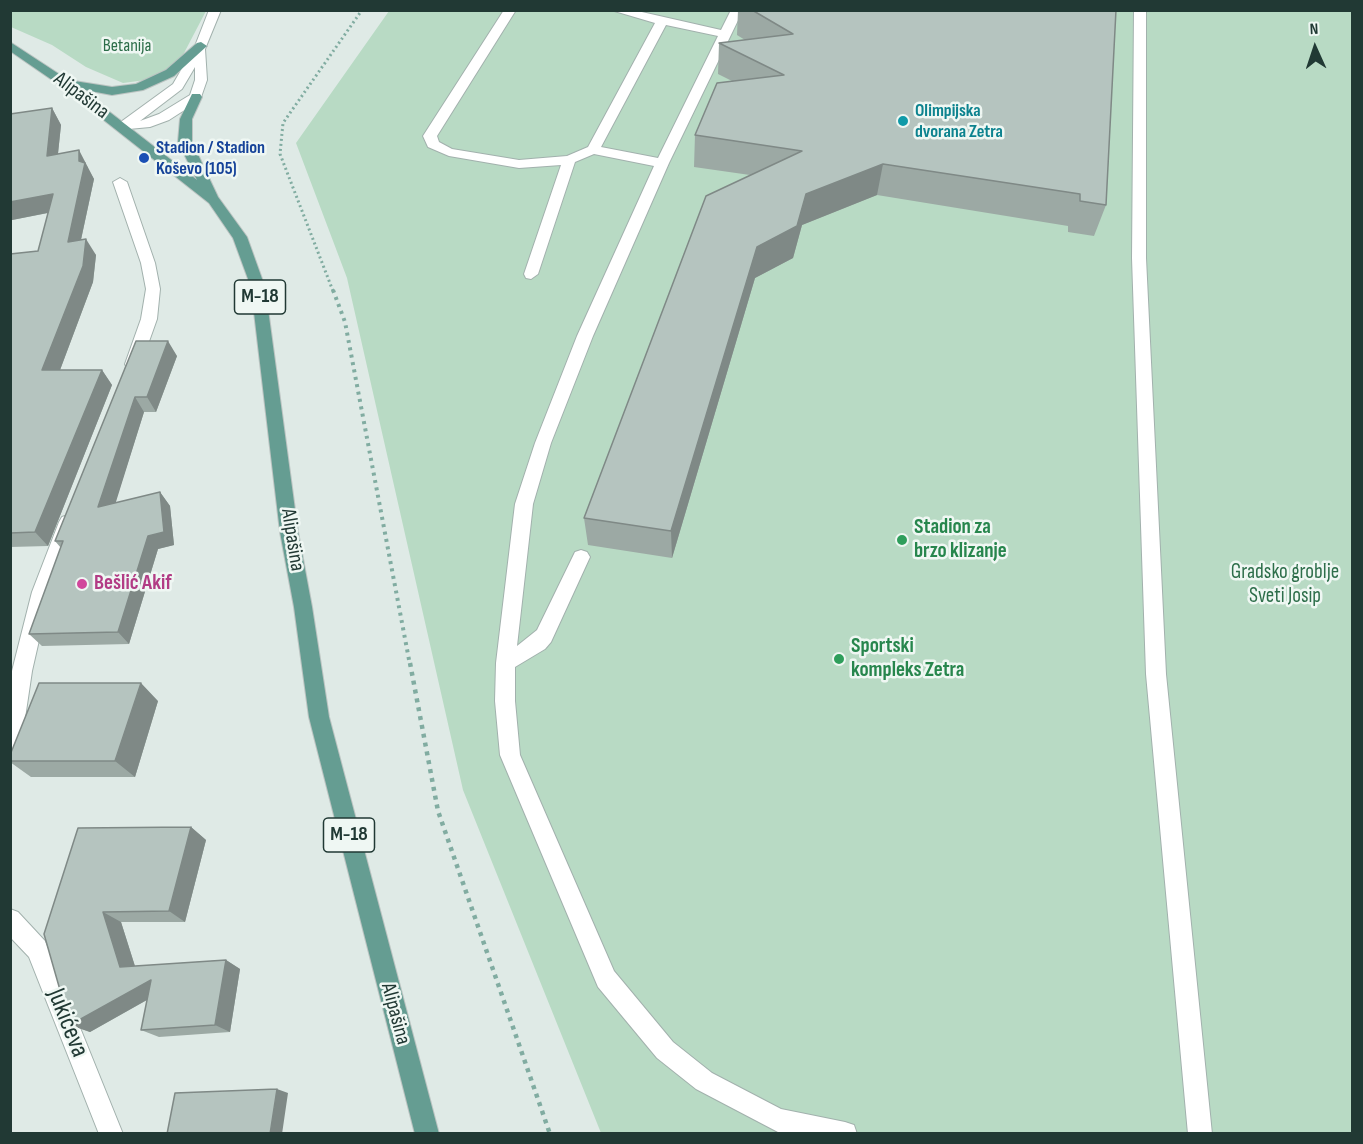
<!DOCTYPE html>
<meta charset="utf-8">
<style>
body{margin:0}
#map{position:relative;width:1363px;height:1144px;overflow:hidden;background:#dfeae6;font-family:"Sofia Sans Condensed",sans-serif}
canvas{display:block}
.frame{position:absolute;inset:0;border:12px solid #213934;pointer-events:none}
.north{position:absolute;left:1285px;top:18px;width:60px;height:60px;-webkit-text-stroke:4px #eff7f3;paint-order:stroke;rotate:357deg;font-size:16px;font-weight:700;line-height:24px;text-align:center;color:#213934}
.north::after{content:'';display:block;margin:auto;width:21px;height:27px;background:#213934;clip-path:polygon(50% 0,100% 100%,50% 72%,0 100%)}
</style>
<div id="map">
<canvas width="1363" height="1144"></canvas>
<div class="frame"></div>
<div class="north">N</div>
</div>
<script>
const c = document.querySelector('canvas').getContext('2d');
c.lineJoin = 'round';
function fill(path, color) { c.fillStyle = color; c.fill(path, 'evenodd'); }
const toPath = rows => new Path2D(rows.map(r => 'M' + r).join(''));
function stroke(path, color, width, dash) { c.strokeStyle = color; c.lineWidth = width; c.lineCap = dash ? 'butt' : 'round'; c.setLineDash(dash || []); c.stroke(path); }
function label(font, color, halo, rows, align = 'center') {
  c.font = font + ' "Sofia Sans Condensed",sans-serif'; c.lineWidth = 5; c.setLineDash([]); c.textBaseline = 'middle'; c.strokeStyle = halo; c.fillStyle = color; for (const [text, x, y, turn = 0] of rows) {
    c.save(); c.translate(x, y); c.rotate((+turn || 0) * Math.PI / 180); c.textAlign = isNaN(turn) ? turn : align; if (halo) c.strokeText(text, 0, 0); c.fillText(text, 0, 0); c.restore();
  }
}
fill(toPath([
 [11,11,206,11,183,55,171,70,153,79,123,83,86,67,52,45,11,27],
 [389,11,1352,11,1352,1133,601,1133,463,790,347,278,296,143]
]), '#b8dac4');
const service = toPath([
 [504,10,516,10,437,136,439,142,452,149,519,160,567,156,588,147,655,23,611,10,633,10,721,30,731,10,743,10,669,163,593,336,551,443,533,504,517,646,537,630,575,552,581,550,587,552,590,557,551,642,545,649,515,667,515,701,520,755,614,971,673,1042,712,1073,781,1109,845,1122,854,1125,857,1134,778,1132,696,1089,657,1058,598,987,500,755,495,701,496,663,515,504,535,443,577,336,654,166,594,154,575,162,538,274,531,279,526,278,524,274,561,165,519,168,449,156,428,147,423,136,504,10],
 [666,25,718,36,658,158,601,147,666,25],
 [1134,10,1146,10,1146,258,1166,674,1212,1134,1188,1134,1146,674,1132,258,1134,10]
]);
const minor = toPath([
 [209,10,221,10,205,49,207,80,200,100,169,120,150,127,118,130,117,127,118,124,173,84,195,46,209,10],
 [195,67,195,80,190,95,159,114,140,121,182,89,195,67],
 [120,178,127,182,155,263,160,289,157,319,141,364,139,368,133,370,127,368,125,364,141,319,146,289,141,263,113,182,120,178],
 [68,515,74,517,77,522,50,592,32,671,20,752,17,759,10,761,12,671,32,592,59,522,62,517,68,515]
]);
const tertiary = toPath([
 [10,909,18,912,45,941,123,1134,99,1134,29,957,10,937,10,909]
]);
const primary = toPath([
 [10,42,68,80,112,87,136,84,166,70,197,43,201,42,207,46,174,76,143,90,112,95,80,89,197,180,178,142,180,119,192,94,200,94,202,97,192,119,192,142,218,197,247,237,265,287,298,532,312,607,329,717,439,1134,415,1134,309,717,294,607,280,532,251,287,233,238,209,203,58,84,10,51,10,42]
]);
stroke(service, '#a2b1ad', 2);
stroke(minor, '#a2b1ad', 2);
stroke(tertiary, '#a2b1ad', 2);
stroke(primary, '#bcc4c2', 2);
stroke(toPath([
 [333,291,280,154,283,123,362,10]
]), '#81aca1', 3, [2, 3]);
stroke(toPath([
 [333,290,345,322,410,665]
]), '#81aca1', 4, [3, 4.5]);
stroke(toPath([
 [410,663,438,811,550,1134]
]), '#81aca1', 4.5, [4, 5]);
fill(service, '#fff');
fill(minor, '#fff');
fill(tertiary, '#fff');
fill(primary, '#659d92');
fill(toPath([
 [738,10,1116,10,1106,205,1094,236,1068,232,1068,226,877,195,802,225,793,258,755,278,672,558,588,545,584,518,750,175,694,167,695,135,732,81,718,74,719,43,745,40,737,35],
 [52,108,61,125,58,154,88,167,88,169,94,179,81,240,96,255,93,282,60,370,102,370,112,385,48,546,10,547,10,254,38,251,48,213,12,220,10,217,10,114],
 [136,341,177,356,156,412,144,412,115,503,160,492,170,506,174,545,158,549,129,644,42,646,29,634,61,548,55,541],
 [158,701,135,777,31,777,10,762,10,755],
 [191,827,206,840,185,922,121,922,135,966,226,960,240,969,230,1032,159,1037,141,1030,147,1000,90,1032,70,1025,44,934]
]), '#9ca9a4');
fill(toPath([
 [52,108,61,125,56,172,47,156],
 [79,150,94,179,77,258,68,242],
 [883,164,877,195,802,225,793,258,755,278,672,558,671,531,757,247,806,194],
 [53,194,62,210,12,220,10,217,10,198],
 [86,239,96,255,93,282,54,386,42,370],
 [168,341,177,356,156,412,147,397],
 [102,370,112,385,48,546,35,532],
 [135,397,144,412,110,521,98,507],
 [160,492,170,506,174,545,158,549,129,644,118,632],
 [141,683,158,701,135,777,115,761],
 [191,827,206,840,185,922,169,911],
 [103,912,121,922,138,976,120,967],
 [226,960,240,969,230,1032,215,1025],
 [151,980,168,988,90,1032,70,1025],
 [277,1089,288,1093,282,1134,270,1134]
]), '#7f8986');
const building = toPath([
 [752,10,1116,10,1106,205,1080,201,1080,194,883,164,806,194,797,226,757,247,671,531,584,518,706,196,802,151,695,135,717,83,784,75,719,43,793,34,752,10],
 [52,108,47,156,79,150,79,161,85,163,68,242,86,239,83,266,42,370,102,370,35,532,10,533,10,254,38,251,53,194,10,202,10,114,52,108],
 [136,341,168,341,147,397,135,397,98,507,160,492,164,532,148,536,118,632,29,634,63,541,55,541,136,341],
 [39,683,141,683,115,761,10,761,10,755,39,683],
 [191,827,169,911,103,912,120,967,226,960,215,1025,141,1030,151,980,70,1025,44,934,78,828,191,827],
 [277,1089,270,1134,167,1134,175,1093,277,1089]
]);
fill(building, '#b5c4bf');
stroke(building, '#7f8986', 1.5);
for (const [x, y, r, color] of [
 [903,121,6,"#0f9aa8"],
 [144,158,6,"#1a4fb4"],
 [902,540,6,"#2e9e5b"],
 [82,584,6,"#d1479c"],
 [839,659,6,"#2e9e5b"]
]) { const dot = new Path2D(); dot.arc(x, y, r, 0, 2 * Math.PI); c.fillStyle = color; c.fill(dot); stroke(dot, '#eff7f3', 2); }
label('18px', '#2d6e4a', '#eff7f3', [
 ["Betanija",127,46]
]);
label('bold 18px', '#0d838f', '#eff7f3', [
 ["Olimpijska",915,111],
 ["dvorana Zetra",915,132]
], 'left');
label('bold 18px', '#164399', '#eff7f3', [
 ["Stadion / Stadion",156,148],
 ["Koševo (105)",156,169]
], 'left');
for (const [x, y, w] of [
 [260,297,51],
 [349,835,51]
]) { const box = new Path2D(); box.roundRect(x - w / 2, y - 17, w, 34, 4.5); c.fillStyle = '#eff7f3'; c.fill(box); stroke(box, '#213934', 1.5); }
label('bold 20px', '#213934', null, [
 ["M-18",260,297],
 ["M-18",349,835]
]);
label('21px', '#213934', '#eff7f3', [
 ["Alipašina",81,96,37],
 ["Alipašina",292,540,81],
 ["Alipašina",395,1014,75]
]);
label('bold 21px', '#27864d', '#eff7f3', [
 ["Stadion za",914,528],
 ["brzo klizanje",914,552],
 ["Sportski",851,647],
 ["kompleks Zetra",851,671]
], 'left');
label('21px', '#2d6e4a', '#eff7f3', [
 ["Gradsko groblje",1285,573],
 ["Sveti Josip",1285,597]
]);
label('bold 21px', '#b23c85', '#eff7f3', [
 ["Bešlić Akif",94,584]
], 'left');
label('26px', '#213934', '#eff7f3', [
 ["Jukićeva",67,1023,68]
]);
</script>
